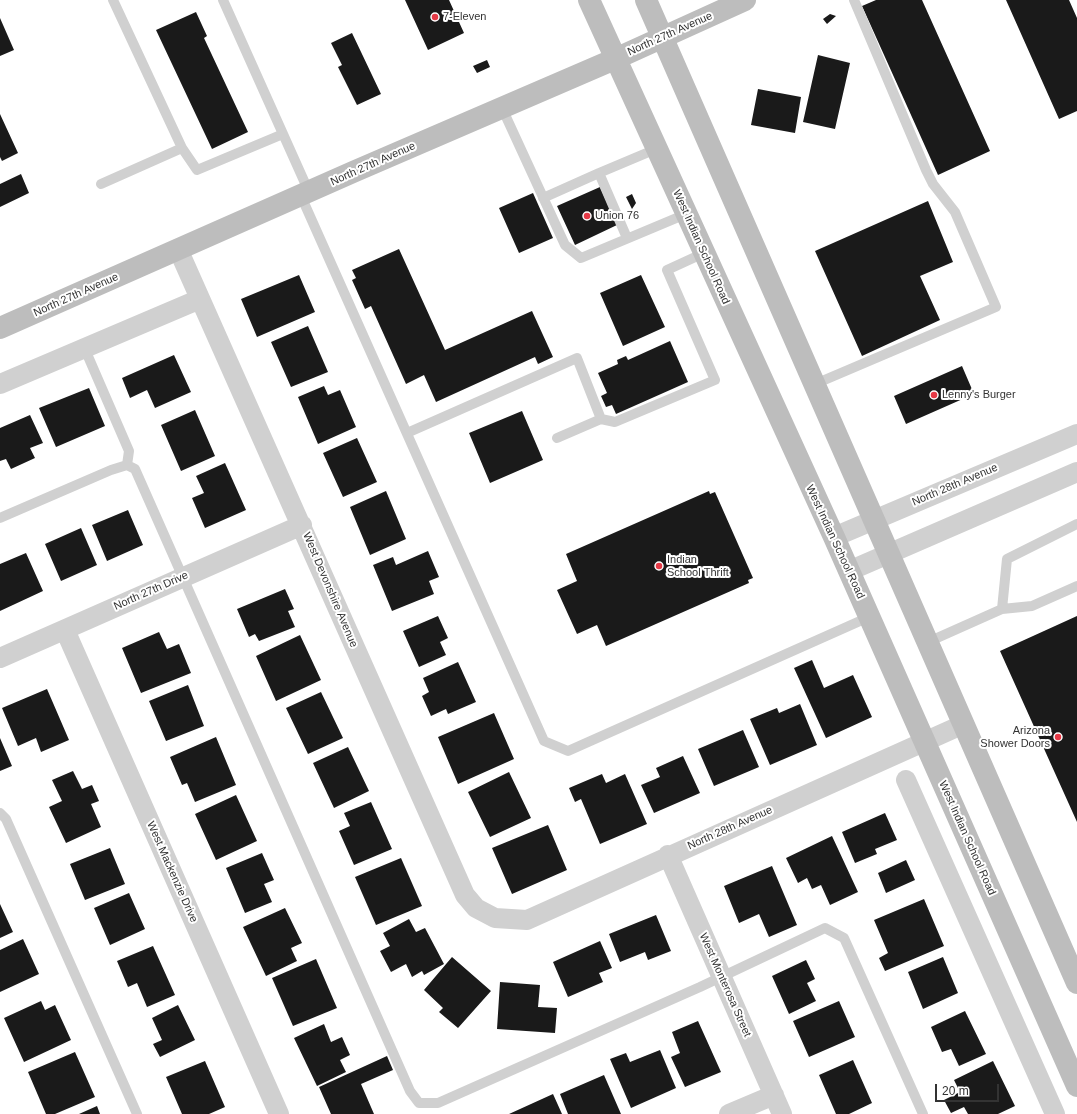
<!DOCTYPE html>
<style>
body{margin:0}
#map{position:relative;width:1077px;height:1114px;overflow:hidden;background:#fff;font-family:Arial,sans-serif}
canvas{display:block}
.scale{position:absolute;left:935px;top:1084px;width:64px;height:18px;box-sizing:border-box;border:2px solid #333;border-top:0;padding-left:5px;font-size:12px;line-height:14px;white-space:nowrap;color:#333;-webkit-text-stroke:3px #fff;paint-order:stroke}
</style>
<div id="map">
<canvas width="1077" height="1114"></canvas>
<div class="scale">20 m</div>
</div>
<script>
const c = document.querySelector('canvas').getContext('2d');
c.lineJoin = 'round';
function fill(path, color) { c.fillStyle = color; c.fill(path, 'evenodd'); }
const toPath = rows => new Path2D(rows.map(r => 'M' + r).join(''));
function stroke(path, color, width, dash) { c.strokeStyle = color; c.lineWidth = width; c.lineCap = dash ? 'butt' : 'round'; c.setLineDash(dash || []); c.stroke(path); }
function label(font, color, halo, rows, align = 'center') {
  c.font = font + ' Arial,sans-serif'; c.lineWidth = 4; c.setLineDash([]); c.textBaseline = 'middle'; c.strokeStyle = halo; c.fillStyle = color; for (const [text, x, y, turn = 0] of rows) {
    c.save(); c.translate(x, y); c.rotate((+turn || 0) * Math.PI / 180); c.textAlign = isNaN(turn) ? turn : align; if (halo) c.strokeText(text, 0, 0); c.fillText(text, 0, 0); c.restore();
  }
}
fill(toPath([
 [405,0,449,0,464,33,428,50],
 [876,0,922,0,990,151,938,175,862,6],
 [1006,0,1069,0,1077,18,1077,111,1059,119],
 [196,12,207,36,204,38,248,132,212,149,156,30],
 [830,14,836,16,827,24,823,19],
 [0,18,14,50,0,56],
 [352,33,381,94,357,105,338,67,342,65,331,43],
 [818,55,850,63,835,129,803,122],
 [487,60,490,67,477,73,473,66],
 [758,89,801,97,795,133,751,125],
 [0,114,18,153,2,161,0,157],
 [21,174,29,193,0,207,0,184],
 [600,187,617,225,575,245,557,206],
 [533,193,553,238,519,253,499,208],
 [632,194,636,203,632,209,626,197],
 [928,201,953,262,920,276,940,320,862,356,815,251],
 [399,249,445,350,532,311,553,357,538,364,535,357,436,402,424,375,406,384,371,306,365,309,352,280,356,278,352,270],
 [299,275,315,312,257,337,241,299],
 [641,275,665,327,623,346,600,293],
 [308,326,328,372,291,387,271,342],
 [670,341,688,382,616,414,612,405,606,407,601,396,607,393,598,373,618,364,617,360,626,356,628,360],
 [174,355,191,392,155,408,147,390,130,398,122,378],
 [962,366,974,394,906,424,894,396],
 [324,386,328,395,340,390,356,427,318,444,298,397],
 [89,388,105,426,56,447,39,408],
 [195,410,215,456,181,471,161,425],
 [522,411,543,460,490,483,469,433],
 [30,415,43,443,30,448,35,458,11,469,6,459,0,461,0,428],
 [357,438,377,482,343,497,323,453],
 [225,463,246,510,205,528,192,498,204,493,196,476],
 [386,491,406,539,370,555,350,507],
 [709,491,710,494,715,492,753,578,748,580,749,583,606,646,597,625,577,634,557,590,577,581,566,554],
 [128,510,143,545,107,561,92,525],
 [81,528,97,565,61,581,45,544],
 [428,551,439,577,429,581,434,594,392,611,373,565,393,557,396,565],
 [26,553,43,591,0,611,0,564],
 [285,589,294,609,288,611,295,627,259,641,255,634,249,637,237,609],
 [438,616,448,638,440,642,446,655,419,667,403,631],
 [1077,616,1077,822,1000,651],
 [159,632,167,649,179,644,191,673,141,693,122,648],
 [300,635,321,680,276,701,256,656],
 [812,660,824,688,853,675,872,717,826,738,794,668],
 [458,662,476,702,448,714,446,709,431,716,422,696,429,692,423,678],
 [188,685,204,726,166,741,149,701],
 [47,689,69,740,41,752,36,738,18,746,2,708],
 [321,692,343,738,308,754,286,708],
 [800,704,817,745,770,765,750,719,777,708,779,713],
 [494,713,514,759,458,784,438,737],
 [743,730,759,767,714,786,698,749],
 [216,737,236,785,195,802,187,783,182,785,170,757],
 [0,738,12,766,0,771],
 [348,747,369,791,334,808,313,763],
 [683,756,700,793,654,813,641,785,660,777,656,768],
 [73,771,82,789,92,785,99,801,91,804,101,827,66,843,49,807,62,801,52,780],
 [509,772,531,818,490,837,468,792],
 [602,774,606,783,625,774,647,824,600,844,581,799,575,802,569,788],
 [236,795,257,841,216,860,195,814],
 [371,802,392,849,354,865,339,831,350,826,344,813],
 [885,813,897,840,875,849,877,854,855,863,842,832],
 [548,825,567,870,512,894,492,848],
 [832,836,858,892,830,905,821,885,812,889,807,878,798,883,786,858],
 [110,848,125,884,85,900,70,864],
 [262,853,274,880,264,884,272,902,245,913,226,868],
 [401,858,422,906,376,925,355,877],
 [906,860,915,880,886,893,878,873],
 [772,866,797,925,769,937,759,914,739,923,724,886],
 [129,893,145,929,110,945,94,908],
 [924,899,944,946,885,971,879,958,888,953,874,920],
 [0,904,13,932,0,938],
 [285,908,302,943,291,948,297,961,266,976,243,927],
 [656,915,671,951,648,960,645,952,620,962,609,934],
 [409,919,416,932,425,928,444,964,424,975,422,971,412,977,406,964,391,972,380,951,390,946,383,933],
 [23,939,39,974,0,992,0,950],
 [600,941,612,968,599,973,603,982,568,997,553,962],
 [153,946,175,995,147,1007,137,983,128,987,117,961],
 [452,957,491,991,458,1028,439,1012,443,1008,424,990],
 [943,957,958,993,923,1009,908,972],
 [316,959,337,1008,293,1026,272,978],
 [806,960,815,979,807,983,816,1001,789,1014,772,976],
 [500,982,540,985,538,1007,557,1008,555,1033,497,1029],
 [41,1001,45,1010,55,1005,71,1040,24,1062,4,1018],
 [839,1001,855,1037,809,1057,793,1021],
 [178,1005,195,1040,160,1057,153,1044,162,1040,152,1018],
 [965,1011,986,1054,959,1066,951,1049,942,1052,931,1027],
 [698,1021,721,1072,685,1087,671,1057,680,1053,672,1032],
 [324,1024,331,1042,342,1037,350,1055,340,1060,346,1072,317,1086,294,1038],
 [660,1050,676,1088,631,1108,610,1059,626,1053,630,1062],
 [75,1052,95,1097,55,1114,46,1114,28,1072],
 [387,1056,393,1070,361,1084,374,1114,331,1114,319,1087],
 [853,1060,872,1103,849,1114,836,1114,819,1075],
 [205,1061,225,1107,209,1114,182,1114,166,1077],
 [993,1061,1015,1106,998,1114,968,1114,964,1107,951,1113,944,1100,960,1092,954,1080],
 [604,1075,621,1114,568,1114,560,1094],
 [553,1094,562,1114,509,1114],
 [97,1106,100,1114,79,1114]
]), '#1a1a1a');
stroke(toPath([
 [113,0,182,148,197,170,283,134],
 [223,0,309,192],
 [502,108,565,245,581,258,686,214],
 [101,184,182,148],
 [301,196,544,741,568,751,869,617],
 [543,198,599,173],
 [627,238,599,173,656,149],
 [84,347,129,451,127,465],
 [815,384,996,307,955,212,933,184,926,170,854,0],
 [601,419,615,422,715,380,667,270,704,253],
 [407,433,577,358,601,419,557,438],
 [0,518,111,470,127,465,135,469,410,1091,419,1103,438,1103,700,987,825,928,844,938,923,1114],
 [1002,609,1032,606,1077,586],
 [928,642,1002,609,1007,559,1077,524],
 [0,813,6,819,137,1114]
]), '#d0d0d0', 10);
stroke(toPath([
 [178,249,465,895,476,908,495,918,527,920,964,724],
 [0,384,200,299],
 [834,537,1077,434],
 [849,571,1077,472],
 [65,630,279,1114],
 [0,658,302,525],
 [906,780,1055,1114],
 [668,855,782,1114],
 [729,1114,774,1095]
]), '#d0d0d0', 20);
stroke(toPath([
 [589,0,834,537,1077,1086],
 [646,0,1077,983],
 [0,328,353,172,615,59,745,0]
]), '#bdbdbd', 22);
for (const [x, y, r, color] of [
 [435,17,4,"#e63946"],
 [587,216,4,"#e63946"],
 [934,395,4,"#e63946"],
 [659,566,4,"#e63946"],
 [1058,737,4,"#e63946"]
]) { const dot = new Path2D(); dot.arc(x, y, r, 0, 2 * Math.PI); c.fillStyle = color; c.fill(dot); stroke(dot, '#fff', 1.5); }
label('11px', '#333', '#fff', [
 ["7-Eleven",443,17],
 ["Union 76",595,216],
 ["Lenny's Burger",942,395],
 ["Indian",667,560],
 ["School Thrift",667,573],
 ["Arizona",1050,731,"right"],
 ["Shower Doors",1050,744,"right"]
], 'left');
label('11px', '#333', '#fff', [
 ["North 27th Avenue",670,34,-24],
 ["North 27th Avenue",373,164,-24],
 ["West Indian School Road",701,247,66],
 ["North 27th Avenue",76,295,-24],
 ["North 28th Avenue",955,485,-23],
 ["West Indian School Road",835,542,65],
 ["West Devonshire Avenue",330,590,67],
 ["North 27th Drive",151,591,-24],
 ["North 28th Avenue",730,828,-24],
 ["West Indian School Road",967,838,66],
 ["West Mackenzie Drive",172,872,66],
 ["West Monterosa Street",725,985,66]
]);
</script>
